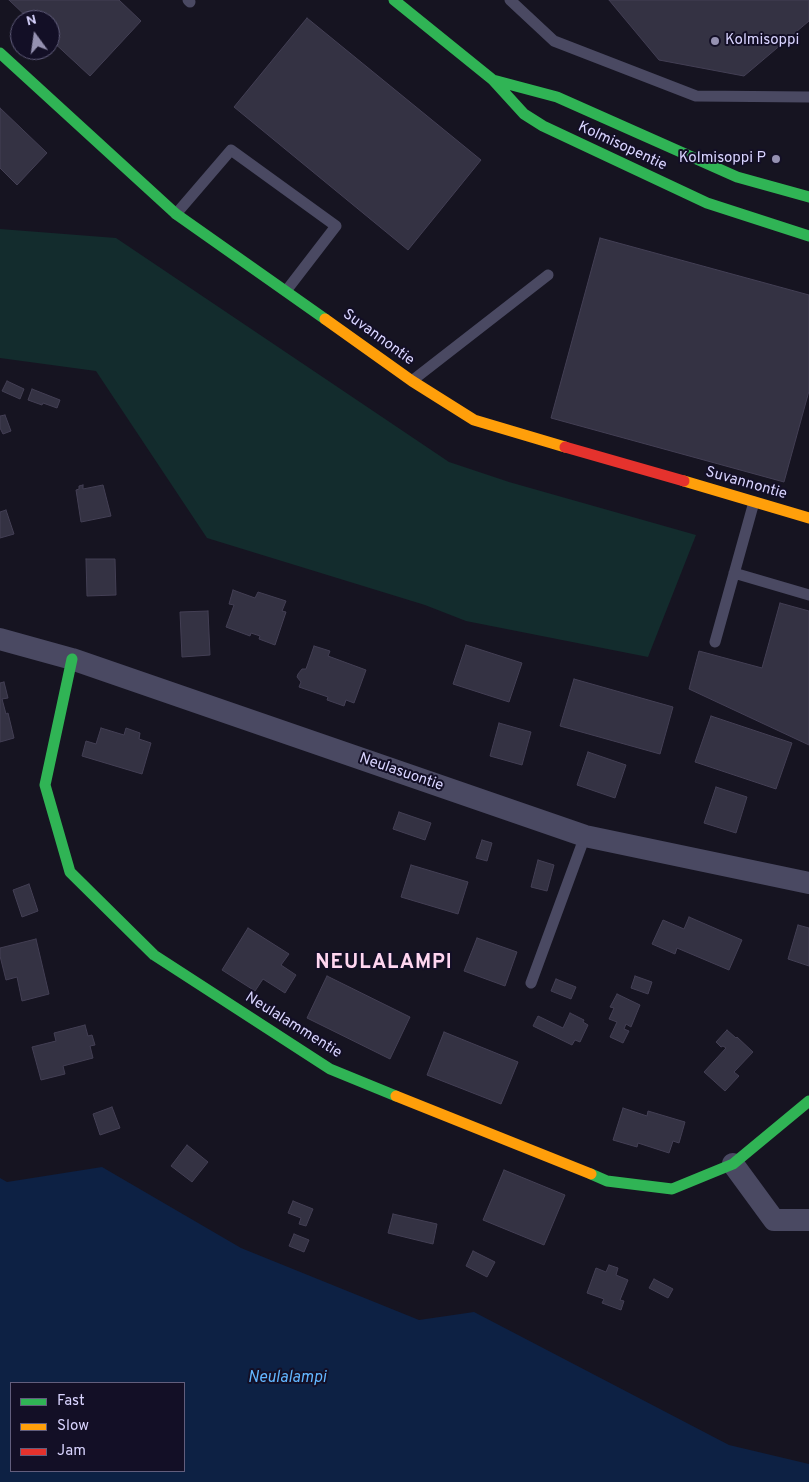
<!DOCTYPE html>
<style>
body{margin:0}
#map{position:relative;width:809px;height:1482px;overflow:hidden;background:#161421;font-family:Overpass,sans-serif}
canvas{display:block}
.legend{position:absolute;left:10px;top:1382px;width:175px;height:90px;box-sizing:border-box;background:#130f26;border:1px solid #625e7d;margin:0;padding:6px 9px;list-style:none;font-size:15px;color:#d9d4ff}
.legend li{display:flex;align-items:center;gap:10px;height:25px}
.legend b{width:25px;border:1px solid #625e7d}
.north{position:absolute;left:10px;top:10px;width:50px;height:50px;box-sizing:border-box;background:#130f26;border:1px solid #625e7d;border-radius:50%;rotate:346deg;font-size:14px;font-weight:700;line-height:20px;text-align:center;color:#d9d4ff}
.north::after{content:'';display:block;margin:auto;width:18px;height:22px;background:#9591b1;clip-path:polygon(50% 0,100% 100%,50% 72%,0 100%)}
</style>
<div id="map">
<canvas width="809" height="1482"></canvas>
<ul class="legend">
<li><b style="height:6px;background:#30b455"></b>Fast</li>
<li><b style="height:6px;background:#ff9f0a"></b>Slow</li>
<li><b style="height:6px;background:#e5322d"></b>Jam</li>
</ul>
<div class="north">N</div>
</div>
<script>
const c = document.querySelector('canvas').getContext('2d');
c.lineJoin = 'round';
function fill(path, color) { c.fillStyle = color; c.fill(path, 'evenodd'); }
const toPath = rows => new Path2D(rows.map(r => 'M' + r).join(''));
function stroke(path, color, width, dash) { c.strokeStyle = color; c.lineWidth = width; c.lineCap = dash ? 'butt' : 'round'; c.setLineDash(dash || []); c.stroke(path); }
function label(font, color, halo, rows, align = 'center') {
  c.font = font + ' Overpass,sans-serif'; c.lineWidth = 4; c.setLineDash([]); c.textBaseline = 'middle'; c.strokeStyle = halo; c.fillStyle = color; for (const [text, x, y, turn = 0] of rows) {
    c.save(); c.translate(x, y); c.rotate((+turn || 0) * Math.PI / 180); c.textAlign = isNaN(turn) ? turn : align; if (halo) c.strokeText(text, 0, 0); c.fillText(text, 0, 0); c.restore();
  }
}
fill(toPath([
 [0,229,116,238,449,462,509,482,696,535,648,657,466,621,425,605,207,538,96,371,0,358]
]), '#132c2d');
fill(toPath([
 [102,1167,241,1248,419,1320,474,1312,729,1445,809,1464,809,1482,0,1482,0,1178,7,1182],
 [11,1383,184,1383,184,1471,11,1471]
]), '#0d2144');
const building = toPath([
 [9,0,119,0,141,21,90,76,50,39,50,20,30,20,9,0],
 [609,0,809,0,809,21,744,76,659,60,609,0],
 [307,18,481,160,408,250,234,107,307,18],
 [0,108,47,153,17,185,0,168,0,108],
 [600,238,809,295,809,391,784,482,551,418,600,238],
 [7,381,24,389,20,399,2,391,7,381],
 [32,389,60,400,57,408,43,403,42,405,28,400,32,389],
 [5,415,11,431,3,434,0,428,0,416,5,415],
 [83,485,83,489,103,485,111,516,81,522,76,490,79,489,79,486,83,485],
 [6,510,14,534,0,538,0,512,6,510],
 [86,559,115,559,116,595,87,596,86,559],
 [233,590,255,598,258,592,286,601,282,611,286,612,275,645,259,639,260,636,251,633,250,636,226,627,234,605,229,604,233,590],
 [780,603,809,611,809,745,689,689,699,651,762,668,780,603],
 [208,611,210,655,182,657,180,612,208,611],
 [466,645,522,663,509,702,453,684,466,645],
 [314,646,330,651,328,656,366,670,354,703,346,700,344,706,327,700,328,697,299,687,301,682,297,677,298,674,302,669,306,669,314,646],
 [574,679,673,707,660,754,560,726,574,679],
 [4,682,8,698,2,699,6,714,8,713,14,738,0,742,0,683,4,682],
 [711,716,792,743,776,789,695,762,711,716],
 [499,723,531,732,522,765,490,756,499,723],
 [101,728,124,735,126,728,140,733,139,739,151,743,142,774,82,756,86,741,96,744,101,728],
 [588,752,626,765,615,798,577,785,588,752],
 [716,787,747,797,736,833,704,823,716,787],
 [399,812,431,823,425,840,393,829,399,812],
 [482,840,492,843,487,861,476,858,482,840],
 [538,860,554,865,547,891,531,887,538,860],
 [411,865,468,882,458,914,401,897,411,865],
 [29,884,38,911,22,917,13,890,29,884],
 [689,917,742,940,729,970,677,948,675,954,652,944,663,920,684,929,689,917],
 [798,925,809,928,809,966,788,959,798,925],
 [248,928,289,954,281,965,296,975,285,993,263,979,255,991,222,970,248,928],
 [477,938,517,952,505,986,464,971,477,938],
 [36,939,49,994,22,1001,17,977,6,980,0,956,0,948,36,939],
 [327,976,410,1017,390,1059,307,1018,327,976],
 [635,976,652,982,648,994,631,988,635,976],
 [556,979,576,987,571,999,551,991,556,979],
 [617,994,640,1005,631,1027,626,1024,624,1029,629,1031,623,1043,610,1037,617,1022,609,1019,614,1008,610,1007,617,994],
 [570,1013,584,1020,583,1022,588,1025,580,1042,575,1040,572,1045,533,1026,538,1016,563,1028,570,1013],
 [85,1025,88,1036,92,1035,95,1045,90,1046,93,1058,63,1066,65,1074,41,1080,32,1047,56,1041,54,1033,85,1025],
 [727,1030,736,1038,737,1037,753,1052,734,1072,739,1076,725,1091,704,1072,726,1048,723,1046,721,1047,716,1042,727,1030],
 [444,1032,518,1062,501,1104,427,1075,444,1032],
 [112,1107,120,1128,100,1135,93,1114,112,1107],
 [623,1108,647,1116,648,1111,685,1122,679,1143,673,1141,669,1153,638,1143,637,1147,613,1140,623,1108],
 [187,1145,208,1162,192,1182,171,1166,187,1145],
 [504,1170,565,1195,544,1245,483,1220,504,1170],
 [293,1201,313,1209,306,1226,299,1224,301,1218,288,1213,293,1201],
 [393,1214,437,1224,433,1244,388,1233,393,1214],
 [294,1234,309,1240,304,1252,289,1246,294,1234],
 [473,1251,495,1262,487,1277,466,1266,473,1251],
 [609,1265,618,1268,616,1275,628,1280,620,1300,624,1301,621,1310,602,1303,604,1299,587,1293,596,1268,606,1272,609,1265],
 [654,1279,673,1289,668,1298,649,1288,654,1279]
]);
fill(building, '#343243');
stroke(building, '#433f54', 1);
stroke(toPath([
 [188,0,190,2],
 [510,0,554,41,696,96,809,97],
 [176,214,231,150,336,226,286,291],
 [413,380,548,275],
 [734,573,809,595],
 [715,642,754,502],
 [531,983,585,836]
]), '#4a4962', 11);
stroke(toPath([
 [0,639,72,659,585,836,809,883],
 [733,1164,774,1220,809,1220]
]), '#4a4962', 22);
stroke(toPath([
 [394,0,493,80,524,114,543,126,707,203,809,236],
 [0,53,176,214,325,319],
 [493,80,557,97,737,177,809,197],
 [72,659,45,785,70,872,154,955,330,1069,396,1096],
 [591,1174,607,1181,672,1189,733,1164,809,1101]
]), '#30b455', 11);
stroke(toPath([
 [325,319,412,381,474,420,565,447],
 [684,481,809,518],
 [396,1096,591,1174]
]), '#ff9f0a', 11);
stroke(toPath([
 [565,447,684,481]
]), '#e5322d', 11);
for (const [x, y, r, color] of [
 [715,41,5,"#9591b1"],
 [776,159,5,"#9591b1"]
]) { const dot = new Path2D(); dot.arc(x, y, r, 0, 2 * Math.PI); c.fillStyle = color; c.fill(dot); stroke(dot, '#130f26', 2); }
label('15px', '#d9d4ff', '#130f26', [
 ["Kolmisoppi",725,41],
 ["Kolmisoppi P",766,159,"right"]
], 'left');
label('15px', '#d9d4ff', '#130f26', [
 ["Kolmisopentie",622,147,25],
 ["Suvannontie",378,338,36],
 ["Suvannontie",746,484,16],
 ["Neulasuontie",401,773,19],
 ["Neulalammentie",293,1026,32]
]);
label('italic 16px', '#62b6ff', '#130f26', [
 ["Neulalampi",287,1379]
]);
c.letterSpacing = '1px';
label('bold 20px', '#ffd6f0', '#130f26', [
 ["NEULALAMPI",384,964]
]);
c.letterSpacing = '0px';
</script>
